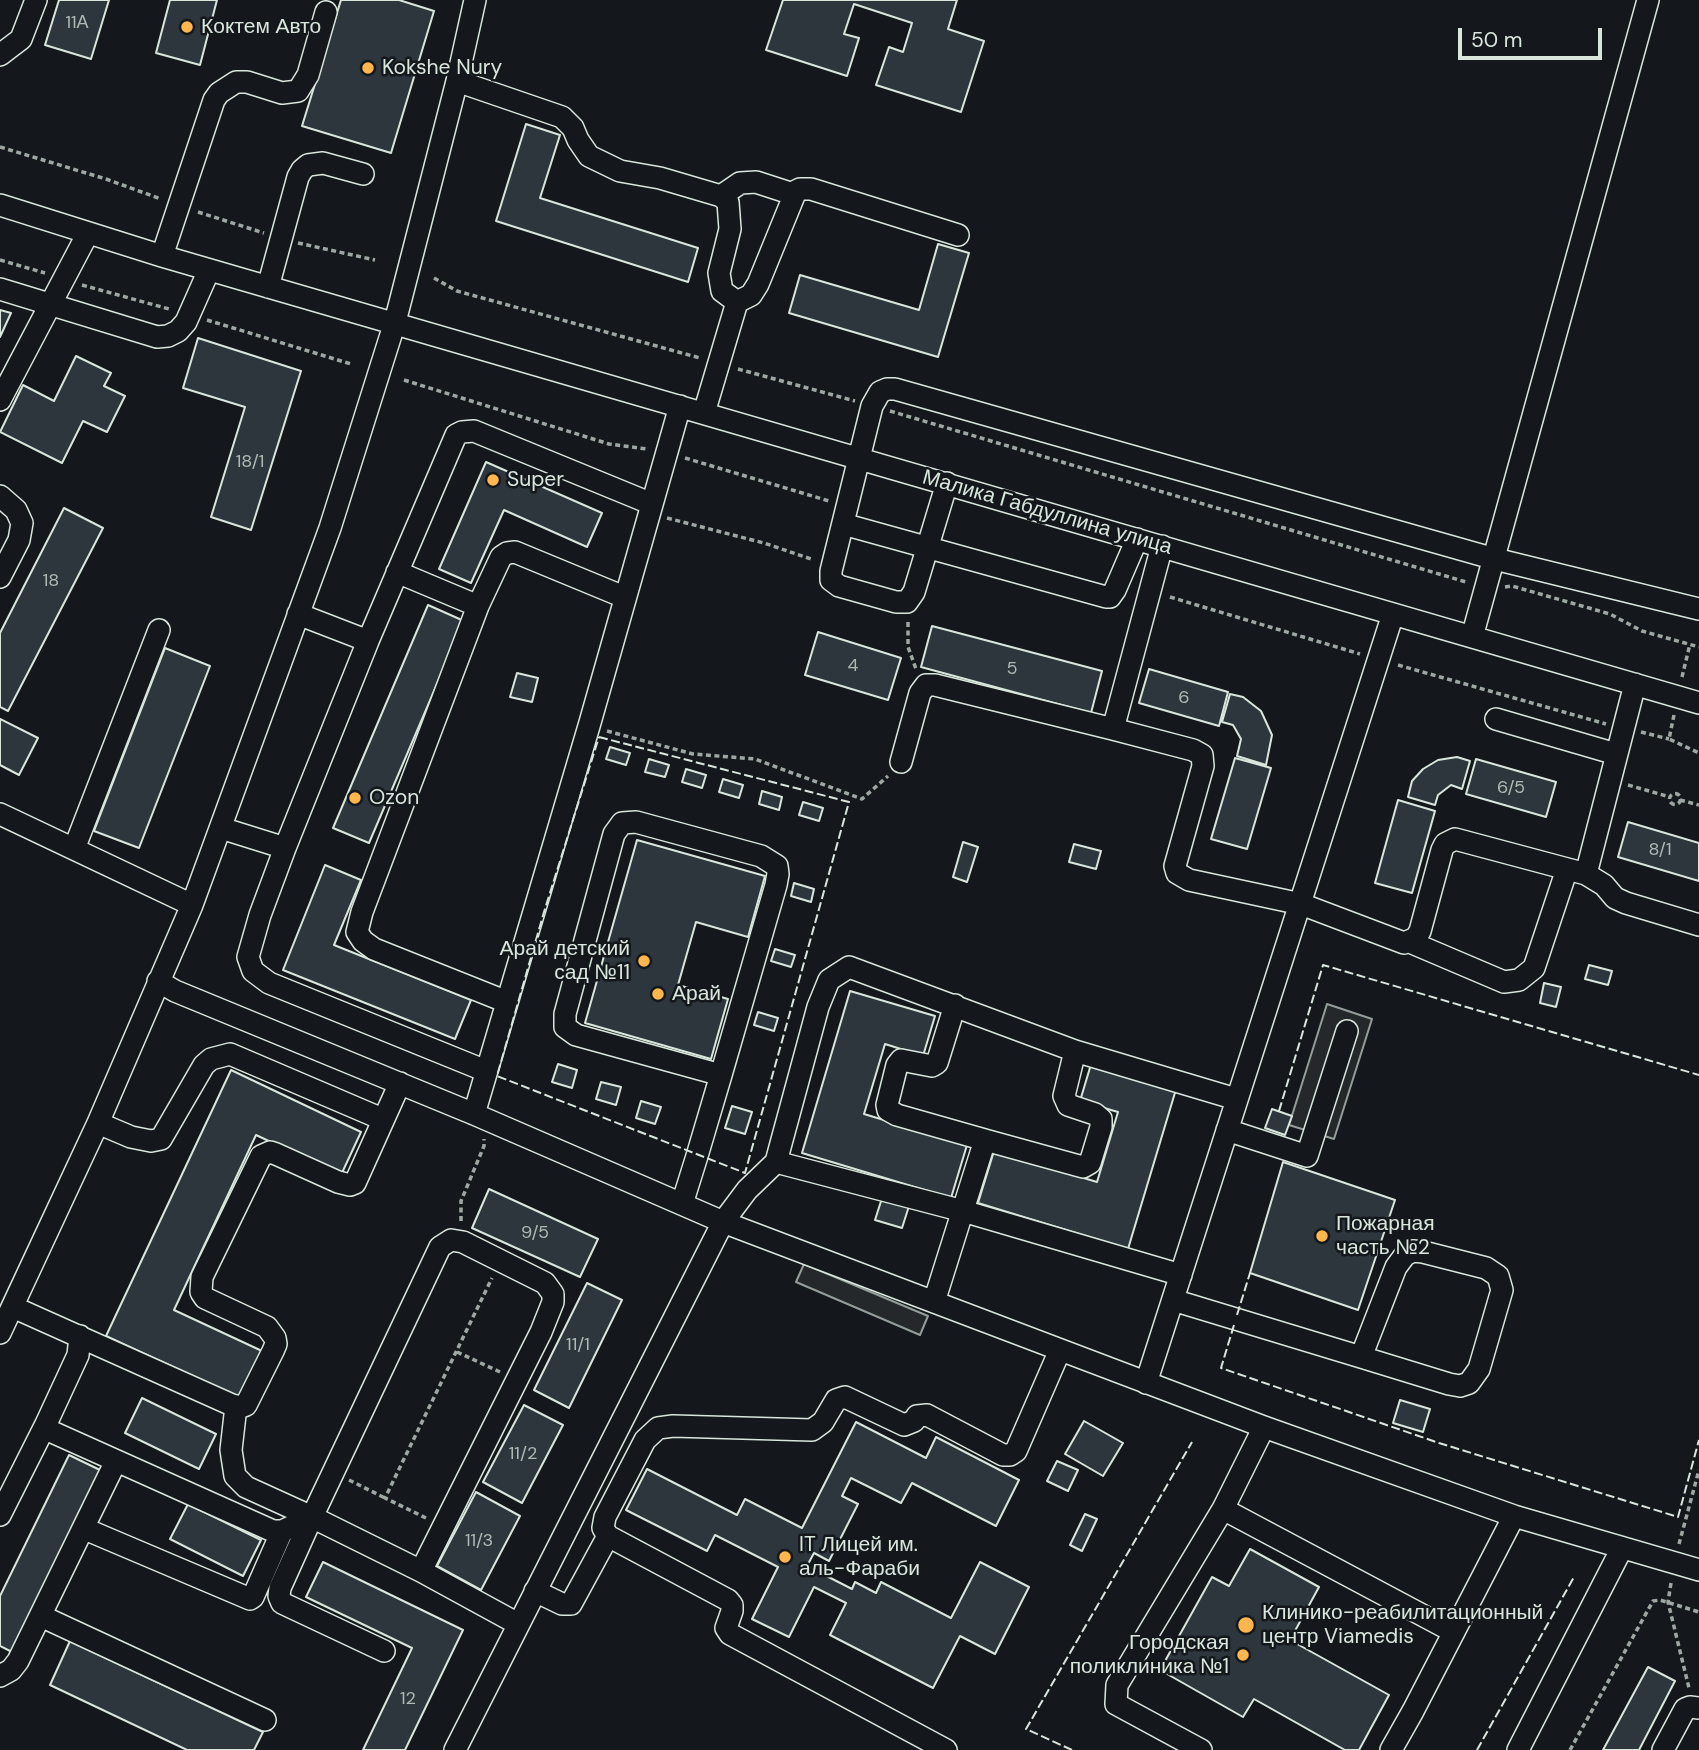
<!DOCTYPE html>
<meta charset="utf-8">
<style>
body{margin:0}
#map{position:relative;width:1699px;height:1750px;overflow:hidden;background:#14181c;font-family:"DM Sans",sans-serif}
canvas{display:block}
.scale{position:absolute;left:1458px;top:28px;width:144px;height:32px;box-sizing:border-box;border:4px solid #d8e6dc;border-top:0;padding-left:9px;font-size:21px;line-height:24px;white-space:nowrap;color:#d8e6dc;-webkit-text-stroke:5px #14181c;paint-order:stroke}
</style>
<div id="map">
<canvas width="1699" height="1750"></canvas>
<div class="scale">50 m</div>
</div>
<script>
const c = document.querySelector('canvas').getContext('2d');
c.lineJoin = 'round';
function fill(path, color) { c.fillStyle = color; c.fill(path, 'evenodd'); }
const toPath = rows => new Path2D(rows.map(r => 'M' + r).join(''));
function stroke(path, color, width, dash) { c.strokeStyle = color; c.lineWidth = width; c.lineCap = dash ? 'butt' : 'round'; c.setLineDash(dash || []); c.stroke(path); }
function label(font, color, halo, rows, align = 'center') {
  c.font = font + ' "DM Sans",sans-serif'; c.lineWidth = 5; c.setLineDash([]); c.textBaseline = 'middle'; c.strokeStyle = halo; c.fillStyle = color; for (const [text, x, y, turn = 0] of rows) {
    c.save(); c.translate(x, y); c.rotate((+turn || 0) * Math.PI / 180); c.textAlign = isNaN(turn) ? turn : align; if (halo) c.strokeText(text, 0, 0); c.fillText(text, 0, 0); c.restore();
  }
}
const parking = toPath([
 [1327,1004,1372,1019,1334,1139,1289,1125,1327,1004],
 [804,1264,928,1316,920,1335,796,1282,804,1264]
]);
fill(parking, '#24282b');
stroke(parking, '#939e99', 2);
const building = toPath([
 [59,0,109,0,91,59,45,45,59,0],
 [170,0,217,0,200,65,156,53,170,0],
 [341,0,399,0,434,11,391,153,302,126,341,0],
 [783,0,957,0,948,29,984,41,961,112,876,85,889,47,903,52,912,23,854,4,844,34,859,38,847,76,766,50,783,0],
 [526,124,560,135,540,198,698,248,688,282,496,221,526,124],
 [938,244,969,253,938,357,789,313,800,275,919,310,938,244],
 [0,310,11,313,0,337,0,310],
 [198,338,301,371,251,530,211,517,245,407,183,388,198,338],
 [76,356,111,373,104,386,125,396,107,432,83,421,62,463,0,432,23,385,54,401,76,356],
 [486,462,602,513,587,547,504,510,471,583,439,569,486,462],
 [64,508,103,528,8,711,0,707,0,633,64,508],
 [428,605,464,621,369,843,333,828,428,605],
 [932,626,1102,671,1091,713,921,667,932,626],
 [818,632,901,658,888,700,805,675,818,632],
 [165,648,210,666,139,848,94,831,165,648],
 [1149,669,1228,692,1219,726,1139,703,1149,669],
 [517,673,538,678,532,702,510,697,517,673],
 [1230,694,1243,697,1261,711,1272,735,1266,765,1237,756,1241,739,1233,725,1222,722,1230,694],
 [0,719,38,738,19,775,0,765,0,719],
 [610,747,630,753,626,765,606,759,610,747],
 [1457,757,1470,761,1462,789,1451,785,1438,795,1435,805,1408,797,1412,781,1423,769,1438,760,1457,757],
 [1235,758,1271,768,1247,849,1211,839,1235,758],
 [649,759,669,765,665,777,645,772,649,759],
 [1476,759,1556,782,1546,817,1466,794,1476,759],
 [686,769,706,775,702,788,682,782,686,769],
 [723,779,743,785,739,798,719,792,723,779],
 [762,791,782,797,779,810,759,804,762,791],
 [1398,800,1435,811,1412,893,1375,883,1398,800],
 [803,802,823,808,819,821,799,815,803,802],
 [1628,822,1699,843,1699,881,1618,857,1628,822],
 [637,840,765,876,748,937,696,922,678,985,728,999,711,1059,585,1023,637,840],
 [963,842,978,847,967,882,953,877,963,842],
 [1074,844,1101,851,1096,869,1069,862,1074,844],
 [325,865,361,880,334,945,471,1000,455,1039,283,970,325,865],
 [794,883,814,889,811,902,791,896,794,883],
 [775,949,795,955,791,967,771,961,775,949],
 [1589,965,1612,971,1608,985,1585,979,1589,965],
 [1544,983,1561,987,1556,1007,1540,1003,1544,983],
 [850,991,935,1016,923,1056,885,1044,864,1114,967,1145,951,1198,802,1153,850,991],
 [758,1012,778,1018,774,1031,754,1025,758,1012],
 [1092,1061,1177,1086,1128,1249,978,1203,994,1151,1097,1182,1118,1112,1080,1101,1092,1061],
 [558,1064,577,1070,572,1088,552,1082,558,1064],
 [231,1070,361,1132,341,1175,256,1135,174,1310,262,1351,240,1398,106,1336,231,1070],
 [601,1082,621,1087,616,1105,596,1099,601,1082],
 [641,1101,661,1107,655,1124,636,1118,641,1101],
 [732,1106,752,1112,745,1134,725,1128,732,1106],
 [1272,1109,1292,1116,1285,1135,1265,1128,1272,1109],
 [1283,1162,1395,1200,1358,1310,1250,1273,1283,1162],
 [489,1189,598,1239,580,1277,472,1228,489,1189],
 [883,1195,910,1203,902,1228,875,1220,883,1195],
 [587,1283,622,1300,569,1408,534,1390,587,1283],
 [142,1398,216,1434,199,1469,125,1433,142,1398],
 [1400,1400,1430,1409,1423,1432,1393,1423,1400,1400],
 [524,1405,563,1425,522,1503,483,1482,524,1405],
 [1084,1421,1123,1443,1103,1476,1065,1454,1084,1421],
 [856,1422,926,1458,936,1437,1019,1480,996,1526,912,1483,901,1503,851,1478,842,1496,858,1504,829,1561,814,1553,807,1566,852,1589,855,1582,876,1593,881,1582,951,1618,980,1562,1029,1587,995,1654,960,1636,933,1688,830,1635,846,1603,814,1587,789,1637,752,1619,778,1567,715,1535,707,1551,626,1510,647,1469,737,1515,745,1499,802,1528,856,1422],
 [69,1455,100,1470,12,1652,0,1646,0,1596,69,1455],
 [1057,1461,1078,1470,1068,1491,1047,1481,1057,1461],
 [476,1492,520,1516,481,1590,437,1566,476,1492],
 [188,1504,261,1540,243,1576,170,1539,188,1504],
 [1085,1514,1097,1519,1082,1551,1070,1545,1085,1514],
 [1250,1549,1319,1587,1290,1640,1389,1695,1359,1750,1345,1750,1254,1699,1243,1717,1160,1670,1212,1577,1229,1586,1250,1549],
 [323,1562,463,1630,405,1750,363,1750,412,1648,306,1597,323,1562],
 [70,1641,263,1732,254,1750,187,1750,50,1685,70,1641],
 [1648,1667,1675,1681,1639,1750,1603,1750,1648,1667]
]);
fill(building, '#2c363c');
stroke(building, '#d8e6dc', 2);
const minor = toPath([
 [0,55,21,39,36,0],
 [457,81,562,117,573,128,578,140,589,156,620,171,660,178,721,196,728,202,730,229,719,273,722,291,737,302],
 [721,196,740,183,756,182,793,194],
 [0,205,162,256,1699,703],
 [162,256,214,100,219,93,236,82,247,82,282,93,298,91,308,75,326,12],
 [268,287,298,177,302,170,308,165,323,163,363,174],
 [0,289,157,337,168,336,178,331,186,322,209,270],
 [0,400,88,233],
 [704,413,737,302,751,295,758,284,796,191,800,189,811,189,958,235],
 [947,483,914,592,907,602,896,602,839,586,831,580,831,571,872,406,880,392,887,389,895,389,1495,559,1699,609],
 [0,496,16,510,22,523,19,540,0,577],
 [843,524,1106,597,1110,597,1115,590,1137,539],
 [397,572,478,606,501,557,507,553,515,552,624,597],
 [478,606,362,912,357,932,363,941,374,949,507,1002],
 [298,614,368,641],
 [1472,637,1648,0],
 [1496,719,1616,754],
 [1113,729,1162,546],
 [901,762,920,693,926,685,935,685,1113,729,1193,750,1202,755,1203,766,1175,866,1177,873,1189,880,1301,904,1404,943,1416,938,1420,931,1442,850,1445,844,1455,839,1586,874,1604,885,1615,898,1626,903,1699,925],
 [0,814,192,905],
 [221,828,285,848,368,641,456,435,462,432,474,431,652,504],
 [285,848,260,915,248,957,253,971,269,983,486,1071],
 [74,849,159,630],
 [1586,874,1635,684],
 [1410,942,1504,982,1519,980,1534,968,1567,869],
 [158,981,175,991,474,1114,723,1222,1264,1427,1514,1516,1699,1570],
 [955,1005,937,1063,932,1066,901,1060,897,1065,887,1105,888,1110,897,1115,985,1140],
 [474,1114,589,726,680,406],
 [98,1123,131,1137,151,1141,161,1139,204,1065,211,1059,230,1054,382,1119],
 [1227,1130,1307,1156,1347,1031],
 [776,1162,963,1211,1181,1275],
 [682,1204,697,1156,721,1075,776,885,778,874,777,866,761,856,636,822,622,823,614,834,565,1014,565,1027,576,1035,721,1075],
 [1173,1300,1361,1357,1449,1384,1460,1386,1469,1383,1479,1369,1502,1290,1498,1276,1486,1268,1423,1252,1413,1251,1405,1255,1396,1267,1361,1357],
 [934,1302,985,1140,1083,1167,1090,1163,1101,1127,1101,1119,1095,1114,1068,1105,1064,1096,1075,1051],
 [13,1307,232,1405,241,1407,246,1405,273,1351,276,1344,275,1338,267,1327,205,1298,201,1292,202,1277,261,1156,270,1152,276,1154,338,1182,350,1185,355,1183,400,1083],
 [0,1333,98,1123,192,905,330,528,395,322,457,81,475,0],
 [80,1336,78,1355,46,1424,50,1431,273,1531,282,1531,312,1517],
 [1146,1383,1393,614],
 [236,1406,231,1450,235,1476,246,1487,312,1517],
 [1223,1509,1454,1632],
 [0,1515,46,1424],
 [312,1517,280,1588,279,1596,282,1603,384,1651],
 [85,1529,250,1599,253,1597,282,1531],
 [608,1536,603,1528,605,1517,645,1440,658,1428,673,1426,812,1430,823,1422,836,1400,845,1397,904,1425,914,1421,917,1416,927,1415,1003,1455,1010,1455,1016,1451,1060,1350],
 [421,1571,541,1332,553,1302,553,1294,545,1283,463,1242,451,1240,440,1247,312,1517,421,1571,518,1624],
 [535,1591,562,1604,571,1604,608,1536,728,1600,732,1605,732,1611,726,1628,730,1634,946,1750],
 [41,1616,265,1720],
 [0,1676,11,1670,18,1661,116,1461],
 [455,1750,723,1222,747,1190,776,1162,818,1007,829,980,849,967,1075,1051,1236,1099],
 [1201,1750,1116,1704,1117,1685,1223,1509,1264,1427],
 [1391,1750,1413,1711,1514,1516],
 [1518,1750,1622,1548],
 [1663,1750,1685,1709,1690,1707,1699,1708]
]);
stroke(minor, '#d8e6dc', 24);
stroke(toPath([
 [0,147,106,179,161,199],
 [198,212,264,233],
 [298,243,375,260],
 [0,260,45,273],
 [434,278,457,291,700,358],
 [82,285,169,309],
 [207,320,351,364],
 [738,369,855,401],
 [404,380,609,444,647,449],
 [890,411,1466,582],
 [685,458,829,501],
 [667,518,764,543,814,560],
 [1505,587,1512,586,1610,614,1642,631,1699,647],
 [1170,597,1360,654],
 [908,622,908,647,916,669],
 [1398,665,1606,724],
 [1682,677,1690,644],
 [1674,715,1669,739,1699,753],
 [607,731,693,754,755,759,862,799,888,776],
 [1641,732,1669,739],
 [1628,785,1670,797],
 '1669.5 799a5.5 5.5 0 1 1 11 0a5.5 5.5 0 1 1-11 0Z',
 [1680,800,1699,805],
 [461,1221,461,1201,484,1146,484,1139],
 [457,1352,500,1372],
 [349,1480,385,1498],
 [426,1518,385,1498,492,1278],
 [1679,1544,1699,1470],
 [1671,1583,1668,1602,1689,1688],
 [1570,1750,1653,1601,1660,1600,1699,1612]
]), '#9da8a2', 3.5, [5, 3.5]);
stroke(minor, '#14181c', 21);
stroke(toPath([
 [599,737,849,802,745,1173,497,1076,544,912,599,737],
 [1279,1111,1323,965,1699,1075],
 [1237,1315,1250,1273],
 [1234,1325,1221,1368,1439,1443,1678,1517,1699,1440],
 [1072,1750,1026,1729,1192,1442],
 [1477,1750,1574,1577]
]), '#d8e6dc', 2, [9, 3.5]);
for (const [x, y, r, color] of [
 [187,27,7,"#ffb74d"],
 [368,68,7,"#ffb74d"],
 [493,480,7,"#ffb74d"],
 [355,798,7,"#ffb74d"],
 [644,961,7,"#ffb74d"],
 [658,994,7,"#ffb74d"],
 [1322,1236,7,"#ffb74d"],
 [785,1557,7,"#ffb74d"],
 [1246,1625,9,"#ffb74d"],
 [1243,1655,7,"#ffb74d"]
]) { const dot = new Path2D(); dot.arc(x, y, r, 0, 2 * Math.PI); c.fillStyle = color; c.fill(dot); stroke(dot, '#14181c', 2.5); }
label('18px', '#adbab4', null, [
 ["11А",77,23],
 ["18/1",250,462],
 ["18",51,581],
 ["4",853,666],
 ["5",1012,669],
 ["6",1184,698],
 ["6/5",1511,788],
 ["8/1",1660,850],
 ["9/5",535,1233],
 ["11/1",578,1345],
 ["11/2",523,1454],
 ["11/3",479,1541],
 ["12",408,1699]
]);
label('21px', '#d8e6dc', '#14181c', [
 ["Коктем Авто",201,27],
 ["Kokshe Nury",382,68],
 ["Super",507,480],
 ["Ozon",369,798],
 ["Арай детский",630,949,"right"],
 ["сад №11",630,973,"right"],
 ["Арай",672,994],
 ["Пожарная",1336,1224],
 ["часть №2",1336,1248],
 ["IT Лицей им.",799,1545],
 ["аль-Фараби",799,1569],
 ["Клинико-реабилитационный",1262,1613],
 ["центр Viamedis",1262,1637],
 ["Городская",1229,1643,"right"],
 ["поликлиника №1",1229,1667,"right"]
], 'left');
label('21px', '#d8e6dc', '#14181c', [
 ["Малика Габдуллина улица",1047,513,16]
]);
</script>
